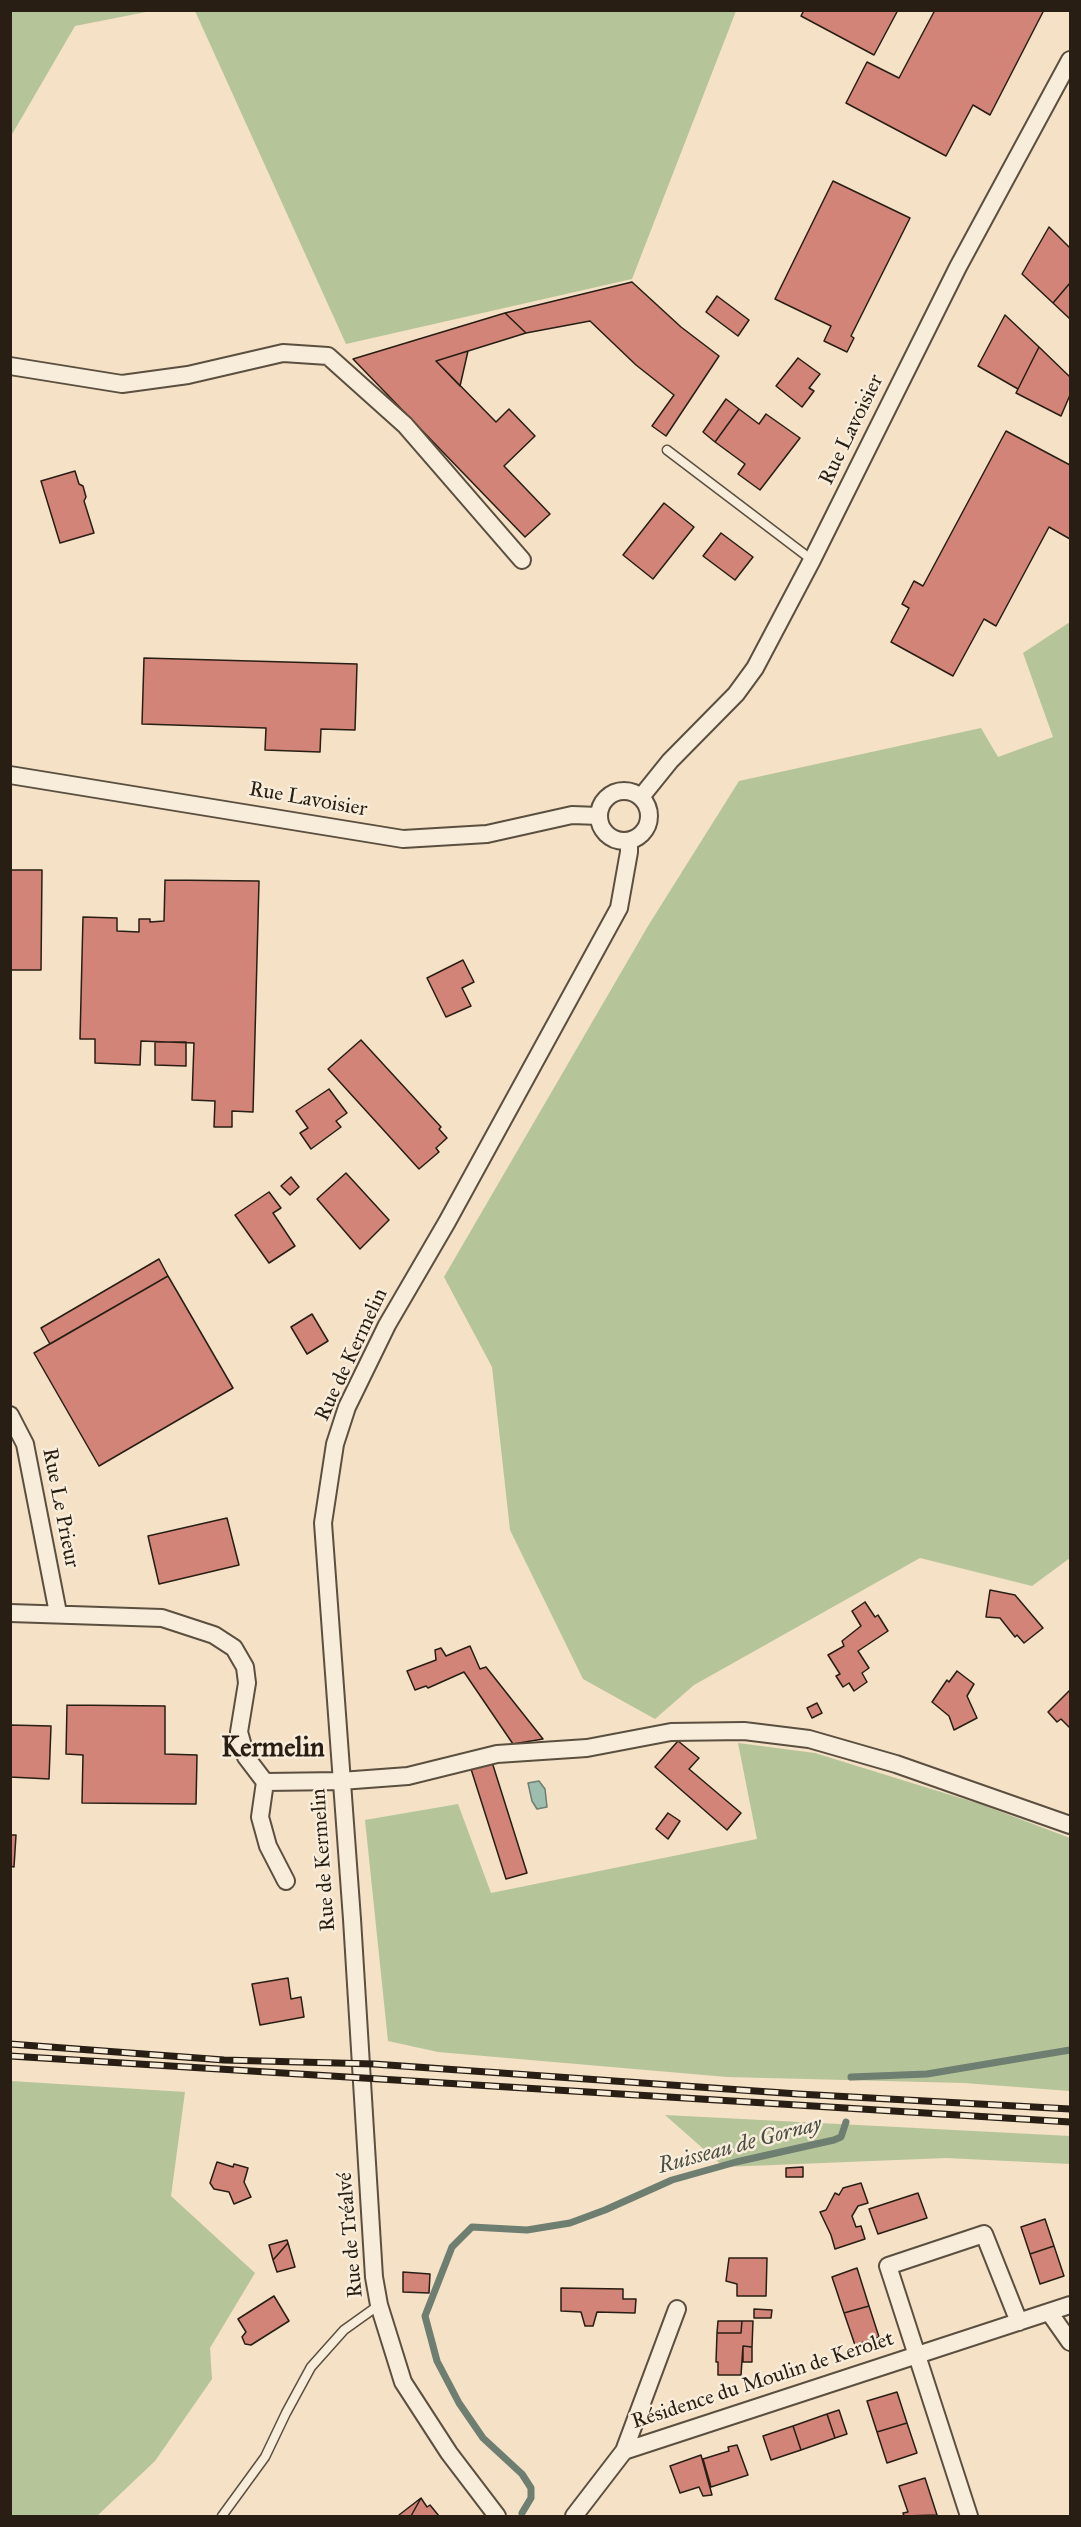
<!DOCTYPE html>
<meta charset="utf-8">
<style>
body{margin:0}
#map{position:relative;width:1081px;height:2527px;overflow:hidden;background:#f4e1c6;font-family:"IM FELL Great Primer",serif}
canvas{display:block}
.frame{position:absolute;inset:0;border:12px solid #281e13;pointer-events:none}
</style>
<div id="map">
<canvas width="1081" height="2527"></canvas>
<div class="frame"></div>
</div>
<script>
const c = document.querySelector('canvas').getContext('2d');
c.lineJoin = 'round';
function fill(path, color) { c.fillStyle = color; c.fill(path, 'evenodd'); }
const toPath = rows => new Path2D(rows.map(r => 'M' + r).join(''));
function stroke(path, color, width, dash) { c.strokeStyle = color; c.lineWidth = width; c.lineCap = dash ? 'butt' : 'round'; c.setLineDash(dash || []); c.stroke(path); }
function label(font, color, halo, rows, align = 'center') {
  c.font = font + ' "IM FELL Great Primer",serif'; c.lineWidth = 5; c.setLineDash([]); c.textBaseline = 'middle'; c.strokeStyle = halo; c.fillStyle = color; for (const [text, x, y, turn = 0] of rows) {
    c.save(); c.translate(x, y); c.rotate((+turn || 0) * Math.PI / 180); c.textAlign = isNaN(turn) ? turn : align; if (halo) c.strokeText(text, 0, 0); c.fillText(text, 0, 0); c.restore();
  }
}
fill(toPath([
 [11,10,151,10,151,11,75,26,11,136],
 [195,11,736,11,632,279,346,344],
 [1070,622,1070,1558,1032,1586,920,1558,694,1685,655,1719,583,1679,510,1530,492,1367,444,1277,648,926,739,781,981,728,998,757,1053,737,1023,653],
 [738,1743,815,1753,983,1805,1070,1838,1070,2091,964,2083,727,2077,438,2052,388,2041,365,1820,458,1804,491,1893,757,1839],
 [11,2081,185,2092,171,2196,255,2273,210,2348,212,2379,155,2461,97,2516,11,2516],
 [665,2115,1070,2136,1070,2164,946,2158,724,2167]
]), '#b6c499');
const water = toPath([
 [539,1781,545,1789,547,1807,537,1809,532,1801,528,1783,539,1781]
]);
fill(water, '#9dbeaf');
stroke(water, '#6e7e71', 1.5);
stroke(toPath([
 [851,2077,927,2074,1070,2050],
 [522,2513,531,2498,531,2488,522,2474,483,2438,459,2403,437,2361,425,2316,452,2247,472,2227,527,2230,570,2223,605,2210,672,2180,736,2162,834,2140,841,2137,846,2122]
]), '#6e7e71', 7);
const building = toPath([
 [804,10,898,10,874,55,801,16,804,10],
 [935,10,1044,10,990,115,973,105,946,156,846,103,867,62,899,78,935,10],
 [833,181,910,218,851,336,854,338,847,352,824,341,831,326,775,299,833,181],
 [1049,227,1070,248,1070,283,1053,303,1022,274,1049,227],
 [632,282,681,327,719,356,666,436,652,426,674,395,636,365,590,321,526,333,505,313,632,282],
 [1070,283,1070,319,1053,303,1070,283],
 [717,296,749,320,738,336,706,312,717,296],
 [505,313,526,333,436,361,496,422,509,409,535,436,504,466,550,514,525,537,353,359,505,313],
 [1005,315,1039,347,1018,389,978,366,1005,315],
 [1039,347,1070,377,1070,395,1061,416,1016,393,1039,347],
 [468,351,460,386,436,361,468,351],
 [798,358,820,374,809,388,814,391,802,407,776,386,798,358],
 [726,399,739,409,715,442,703,432,726,399],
 [739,409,759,424,766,414,800,438,760,490,738,474,745,464,715,442,739,409],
 [1006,431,1070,465,1070,539,1049,527,996,626,984,619,953,676,891,642,909,608,902,604,914,581,923,586,1006,431],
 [75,471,79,484,83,486,86,497,84,501,94,533,60,543,41,481,75,471],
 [664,503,694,527,653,579,623,555,664,503],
 [721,533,753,557,735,580,703,556,721,533],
 [144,658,357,664,355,730,321,729,320,752,265,750,266,728,142,724,144,658],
 [10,870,42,870,41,970,10,970,10,870],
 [165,880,259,881,253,1112,232,1111,232,1127,214,1127,215,1101,192,1100,194,1043,141,1041,140,1065,95,1063,95,1039,80,1039,83,917,117,918,117,931,139,932,139,919,150,919,150,922,164,921,165,880],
 [463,960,474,982,462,988,471,1006,446,1017,427,978,463,960],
 [361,1040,441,1127,439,1129,447,1138,436,1148,439,1152,419,1169,328,1069,361,1040],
 [155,1042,186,1042,186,1066,155,1065,155,1042],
 [329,1089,347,1113,336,1121,341,1127,311,1149,300,1133,308,1128,296,1111,329,1089],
 [346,1173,389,1220,360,1249,317,1199,346,1173],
 [291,1177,299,1187,290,1195,281,1186,291,1177],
 [269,1192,281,1208,273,1213,295,1246,269,1263,235,1215,269,1192],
 [159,1259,168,1276,50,1344,41,1328,159,1259],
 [168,1276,233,1388,99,1466,34,1353,168,1276],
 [312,1314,328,1341,307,1354,291,1327,312,1314],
 [227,1518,239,1565,159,1584,148,1536,227,1518],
 [990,1590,1015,1595,1043,1628,1024,1643,1017,1635,1015,1637,1000,1618,986,1617,990,1590],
 [865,1602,875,1617,878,1615,888,1631,858,1651,869,1668,862,1673,867,1682,854,1691,849,1683,843,1687,836,1676,840,1674,828,1655,844,1646,842,1641,861,1626,852,1611,865,1602],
 [470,1646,480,1669,486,1667,543,1739,513,1744,464,1672,428,1688,426,1686,415,1690,407,1671,436,1660,435,1650,441,1648,446,1656,470,1646],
 [957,1671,974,1684,967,1696,977,1718,954,1730,949,1716,932,1702,947,1680,949,1682,957,1671],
 [1070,1690,1070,1728,1061,1719,1057,1722,1048,1712,1070,1690],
 [817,1703,822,1713,812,1718,807,1708,817,1703],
 [67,1705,165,1706,165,1754,197,1755,196,1804,82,1803,83,1755,66,1754,67,1705],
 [10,1725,51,1726,49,1779,10,1777,10,1725],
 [678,1741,699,1758,689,1769,741,1813,727,1830,655,1767,678,1741],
 [492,1762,527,1873,506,1879,471,1769,492,1762],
 [668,1813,680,1821,668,1839,656,1829,668,1813],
 [10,1835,16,1835,14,1867,10,1866,10,1835],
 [288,1978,291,1999,301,1997,304,2017,260,2025,252,1984,288,1978],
 [217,2162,233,2167,234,2164,248,2168,244,2182,251,2197,234,2204,229,2192,214,2189,210,2183,217,2162],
 [803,2167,803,2177,786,2177,786,2168,803,2167],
 [861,2183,868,2203,858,2206,852,2216,856,2227,861,2226,865,2239,835,2249,831,2235,820,2212,826,2210,835,2193,839,2195,843,2188,861,2183],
 [918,2193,927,2218,878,2234,869,2209,918,2193],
 [1045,2219,1054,2246,1030,2254,1021,2227,1045,2219],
 [287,2240,288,2243,273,2260,269,2245,287,2240],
 [288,2243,295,2267,277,2272,273,2260,288,2243],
 [1054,2246,1064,2276,1040,2284,1030,2254,1054,2246],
 [729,2258,767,2258,766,2296,737,2296,737,2284,726,2281,729,2258],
 [857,2268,869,2306,844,2313,832,2277,857,2268],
 [403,2272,430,2274,429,2293,403,2292,403,2272],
 [561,2288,623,2289,623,2299,636,2299,635,2313,597,2312,593,2326,585,2326,581,2312,561,2311,561,2288],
 [274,2296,289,2321,251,2345,245,2344,242,2337,246,2332,238,2319,274,2296],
 [869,2306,879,2337,855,2345,844,2313,869,2306],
 [754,2309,772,2310,771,2318,754,2318,754,2309],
 [718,2321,742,2321,741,2333,717,2333,718,2321],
 [742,2321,753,2321,752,2347,743,2346,741,2375,718,2375,718,2362,716,2362,717,2333,741,2333,742,2321],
 [743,2346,752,2347,752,2362,743,2362,743,2346],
 [897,2392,907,2423,877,2432,867,2401,897,2392],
 [839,2410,847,2434,835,2438,827,2414,839,2410],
 [827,2414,835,2438,801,2450,793,2426,827,2414],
 [907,2423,917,2453,887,2463,877,2432,907,2423],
 [793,2426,801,2450,771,2460,763,2436,793,2426],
 [737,2445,748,2475,711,2487,703,2459,729,2451,728,2447,737,2445],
 [701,2455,712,2495,703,2496,699,2487,680,2493,670,2466,701,2455],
 [925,2478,937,2515,904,2516,903,2513,908,2512,899,2486,925,2478],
 [421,2498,427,2507,430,2505,439,2516,411,2516,421,2498],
 [421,2498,411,2516,400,2516,399,2515,421,2498]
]);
fill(building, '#d18477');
stroke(building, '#281e13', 1.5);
const lane = toPath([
 [667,450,812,560],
 [222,2516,265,2457,286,2413,311,2367,344,2330,379,2305]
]);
const street = toPath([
 [10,366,122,384,188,375,283,353,328,356,405,425,522,560],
 [10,775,403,839,487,834,572,815,599,816],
 '599 816a25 25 0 1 1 50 0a25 25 0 1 1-50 0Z',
 [641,797,670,761,736,694,755,668,812,560,958,267,1070,60],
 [10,1415,25,1444,58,1613],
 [10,1613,162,1618,214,1635,234,1648,245,1667,247,1683,239,1732,246,1757,265,1782,341,1781,408,1776,497,1754,587,1748,671,1732,744,1731,809,1739,896,1764,1070,1825],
 [265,1782,260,1817,268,1846,286,1881],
 [1049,2312,1070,2342],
 [624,2451,1070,2305],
 [497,2516,449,2453,403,2382,379,2305,374,2277,352,1919,323,1523,335,1444,347,1407,387,1325,447,1222,619,908,629,852,629,841],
 [574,2516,624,2451,677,2309],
 [969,2516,888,2266,984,2234,1019,2322]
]);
stroke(lane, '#5b4f40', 11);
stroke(street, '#5b4f40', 20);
stroke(lane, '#f8ecda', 8);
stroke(street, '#f8ecda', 16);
const rail = toPath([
 [10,2044,224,2060,374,2064,798,2094,1070,2109],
 [10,2056,1070,2122]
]);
stroke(rail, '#281e13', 7);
stroke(rail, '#f8ecda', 4.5, [14]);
label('21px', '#281e13', '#f8ecda', [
 ["Rue Lavoisier",852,430,-64],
 ["Rue Lavoisier",308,800,10],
 ["Rue de Kermelin",352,1355,-65],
 ["Rue Le Prieur",60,1508,79],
 ["Rue de Kermelin",324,1860,-94],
 ["Rue de Tréalvé",351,2235,-95],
 ["Résidence du Moulin de Kerolet",763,2381,-18]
]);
label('italic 22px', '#4b4e42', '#f8ecda', [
 ["Ruisseau de Gornay",740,2146,-15]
]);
label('bold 27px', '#281e13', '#f8ecda', [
 ["Kermelin",273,1749]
]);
</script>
